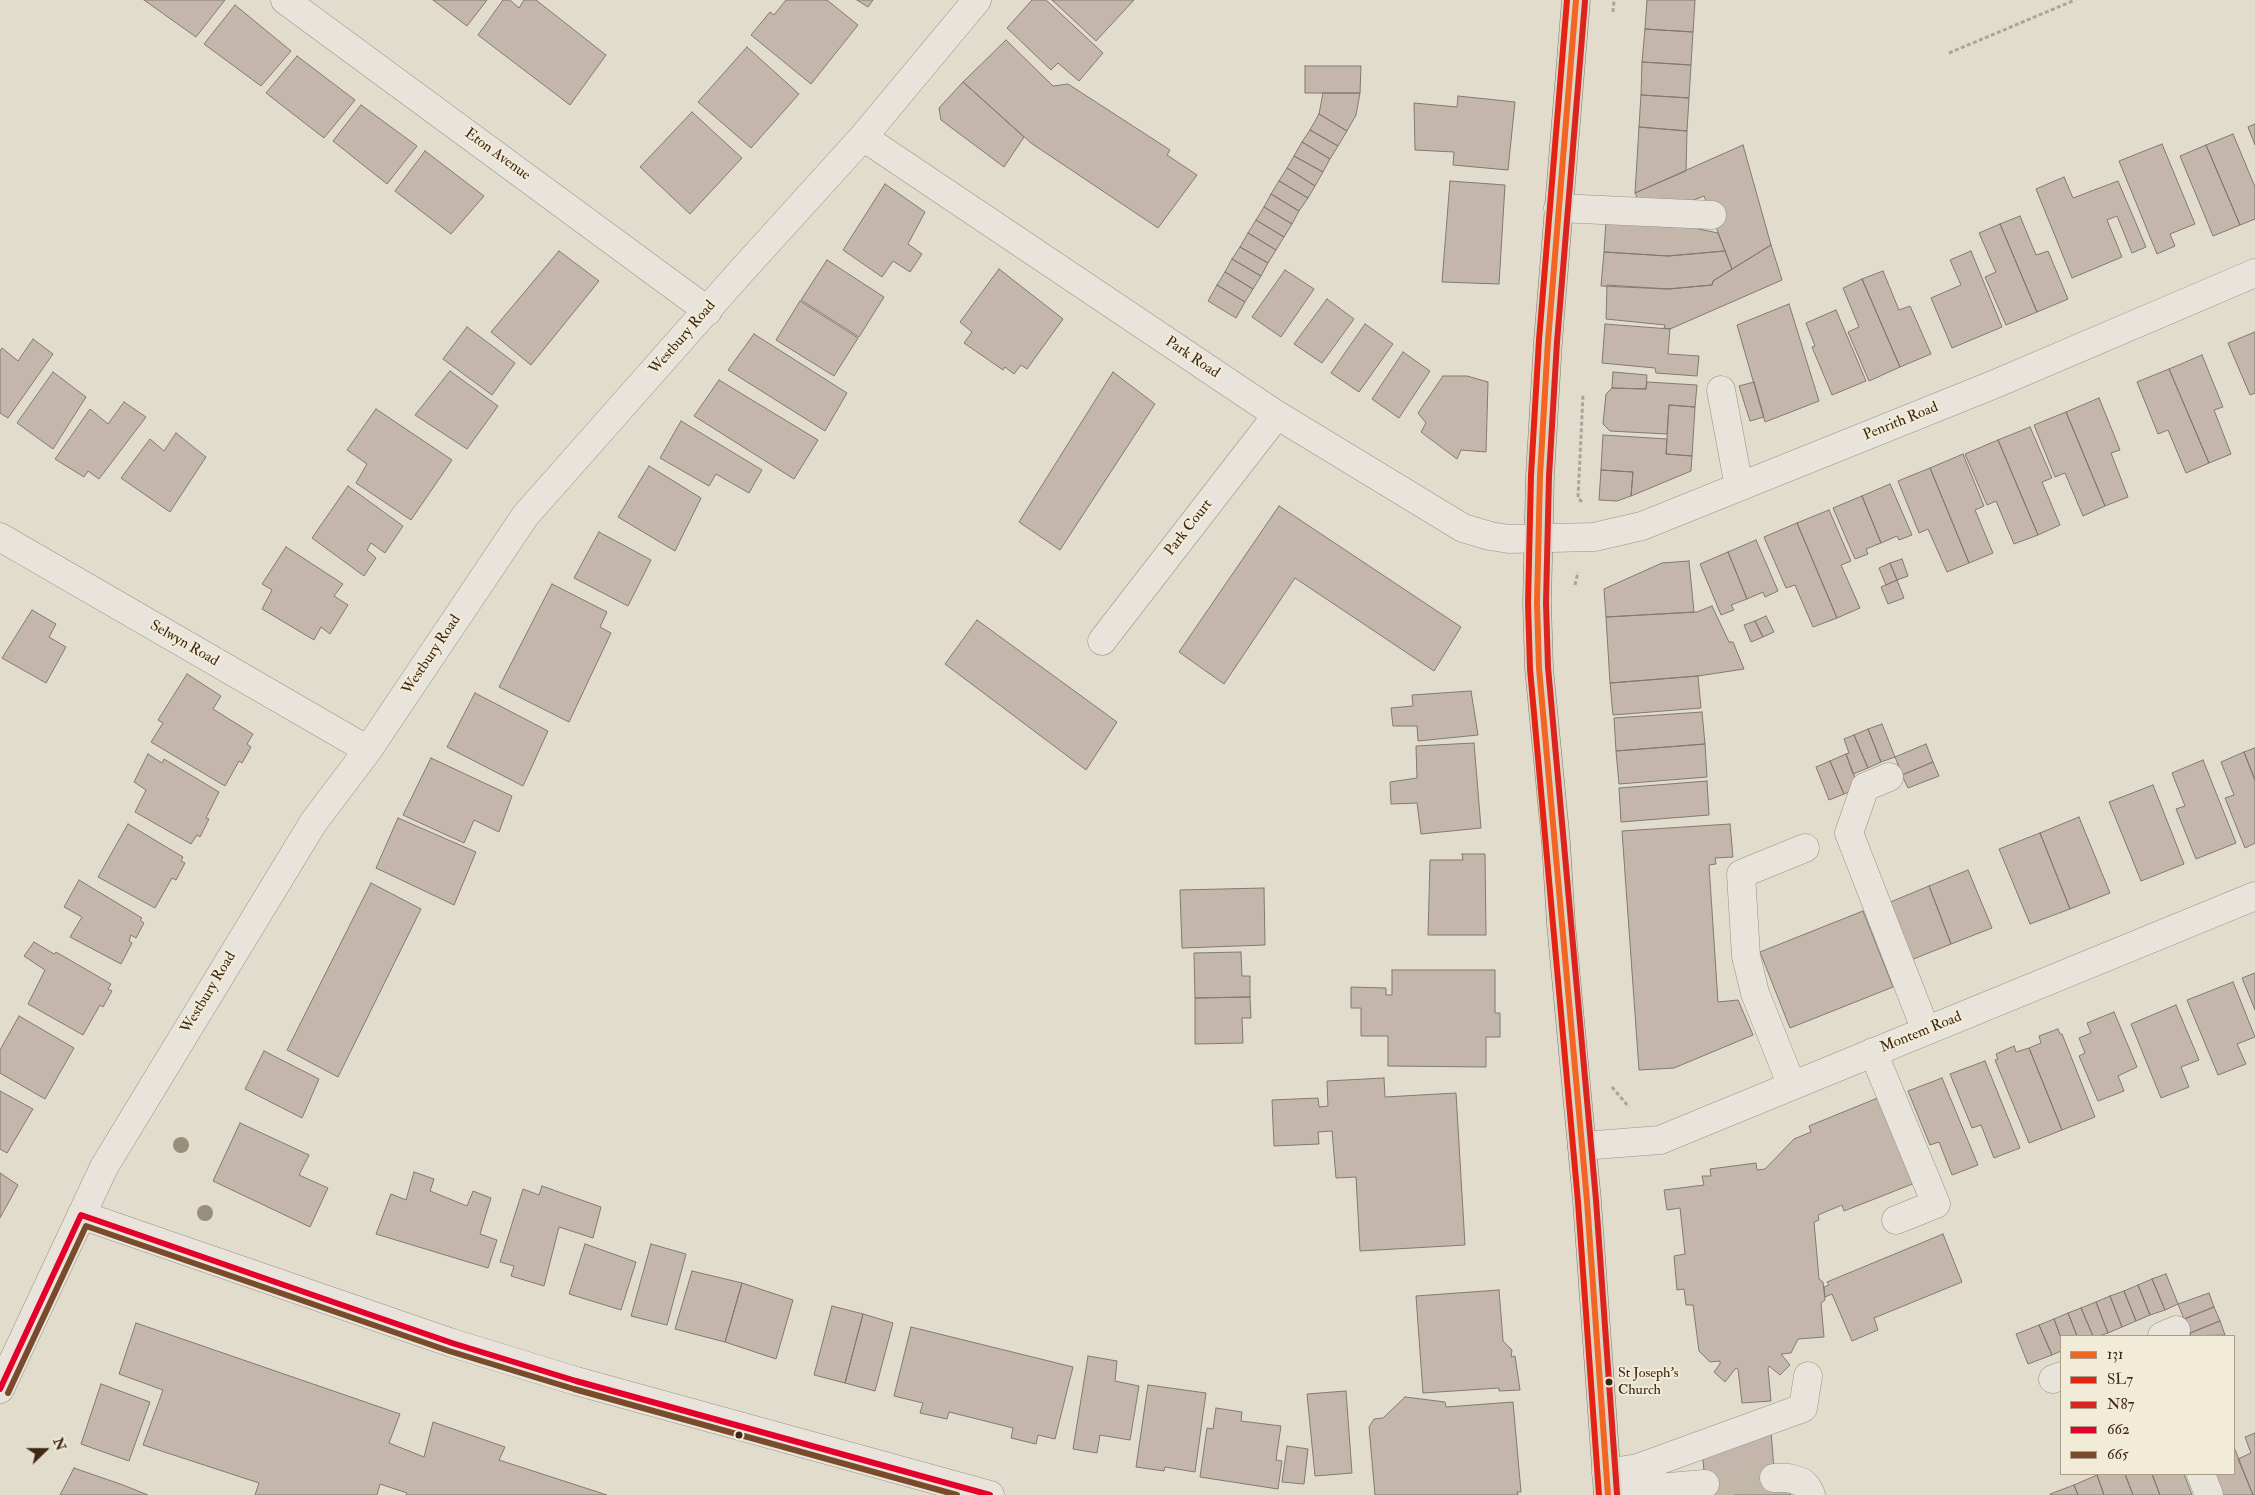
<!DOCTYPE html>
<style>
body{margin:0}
#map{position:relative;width:2255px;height:1495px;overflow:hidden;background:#e1dccb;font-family:"IM FELL Double Pica",serif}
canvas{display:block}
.legend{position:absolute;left:2060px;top:1335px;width:175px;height:140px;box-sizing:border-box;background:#f1ebd7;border:1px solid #aa9d89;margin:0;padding:6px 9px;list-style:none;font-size:15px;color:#402715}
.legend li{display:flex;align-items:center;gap:10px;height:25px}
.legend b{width:25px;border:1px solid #aa9d89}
.north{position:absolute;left:20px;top:1425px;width:50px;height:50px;-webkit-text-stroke:4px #f1ebd7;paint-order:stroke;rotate:68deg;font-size:14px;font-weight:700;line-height:20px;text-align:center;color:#402715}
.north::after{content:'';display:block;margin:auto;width:18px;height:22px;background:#402715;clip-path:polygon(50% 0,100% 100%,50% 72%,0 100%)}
</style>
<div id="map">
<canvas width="2255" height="1495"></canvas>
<ul class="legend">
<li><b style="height:6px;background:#f26522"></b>131</li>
<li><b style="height:6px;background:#e42313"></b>SL7</li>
<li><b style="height:6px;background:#dc241f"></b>N87</li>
<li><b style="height:6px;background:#e4002b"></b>662</li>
<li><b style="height:6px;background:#7a4b2a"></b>665</li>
</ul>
<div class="north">N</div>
</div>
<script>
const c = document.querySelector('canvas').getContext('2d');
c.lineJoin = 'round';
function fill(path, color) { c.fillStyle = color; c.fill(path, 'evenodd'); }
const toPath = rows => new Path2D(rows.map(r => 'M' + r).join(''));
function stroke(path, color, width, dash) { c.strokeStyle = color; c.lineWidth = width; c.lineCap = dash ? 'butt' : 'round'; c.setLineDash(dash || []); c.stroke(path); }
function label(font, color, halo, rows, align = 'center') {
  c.font = font + ' "IM FELL Double Pica",serif'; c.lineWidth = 4; c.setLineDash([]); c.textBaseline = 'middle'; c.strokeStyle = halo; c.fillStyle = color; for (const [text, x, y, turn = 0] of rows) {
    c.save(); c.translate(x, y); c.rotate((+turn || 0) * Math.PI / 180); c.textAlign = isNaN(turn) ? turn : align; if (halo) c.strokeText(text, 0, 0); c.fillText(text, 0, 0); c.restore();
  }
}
const building = toPath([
 [144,0,225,0,196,37,144,0],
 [433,0,487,0,467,26,433,0],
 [503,0,510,0,519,8,524,0,536,0,606,55,570,105,478,35,503,0],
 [786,0,827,0,858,25,811,84,751,35,770,12,774,15,786,0],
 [857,0,873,0,868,7,857,0],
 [1032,0,1046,0,1103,53,1079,81,1058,63,1051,70,1007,28,1032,0],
 [1052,0,1134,0,1096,41,1052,0],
 [1647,0,1695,0,1693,32,1645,29,1647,0],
 [235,5,291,51,261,86,204,44,235,5],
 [1645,29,1693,32,1691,65,1642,62,1645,29],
 [1006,40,1053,86,1068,84,1170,150,1167,155,1197,175,1158,228,1031,143,963,82,1006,40],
 [747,47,799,94,751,148,698,102,747,47],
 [297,56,355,100,324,138,266,93,297,56],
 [1642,62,1691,65,1689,98,1641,95,1642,62],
 [1305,66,1361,66,1360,93,1305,93,1305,66],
 [963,82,1024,137,1004,167,941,120,939,108,963,82],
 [1323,93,1360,93,1356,115,1347,131,1319,114,1323,93],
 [1641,95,1689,98,1687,131,1639,127,1641,95],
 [1458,96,1515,102,1508,170,1453,165,1454,152,1415,150,1414,103,1457,107,1458,96],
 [361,105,417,146,387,184,333,141,361,105],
 [692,112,742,158,690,214,640,167,692,112],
 [1319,114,1347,131,1338,146,1310,130,1319,114],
 [2255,124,2255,145,2248,127,2255,124],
 [1639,127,1687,131,1686,171,1635,193,1639,127],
 [1310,130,1338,146,1330,159,1302,142,1310,130],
 [2233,134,2255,187,2255,219,2240,225,2206,145,2233,134],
 [1302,142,1330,159,1323,172,1294,156,1302,142],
 [2162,144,2195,224,2170,234,2175,246,2157,254,2119,161,2162,144],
 [1743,145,1771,245,1732,269,1704,196,1674,208,1641,206,1635,193,1743,145],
 [2206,145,2240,225,2213,236,2180,156,2206,145],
 [425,151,484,196,451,234,395,191,425,151],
 [1294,156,1323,172,1315,186,1287,168,1294,156],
 [1287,168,1315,186,1308,198,1279,181,1287,168],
 [2064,177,2073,198,2118,181,2146,247,2132,253,2117,216,2107,220,2122,257,2072,278,2036,189,2064,177],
 [1279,181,1308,198,1299,211,1271,194,1279,181],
 [1450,181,1505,185,1499,284,1442,282,1450,181],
 [885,184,925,212,908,244,922,254,910,272,893,261,882,277,843,250,885,184],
 [1271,194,1299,211,1292,224,1264,207,1271,194],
 [1264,207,1292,224,1284,237,1256,220,1264,207],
 [2020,216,2036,255,2048,251,2068,299,2037,312,2000,224,2020,216],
 [1256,220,1284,237,1276,250,1248,233,1256,220],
 [1606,220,1680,225,1718,233,1725,251,1668,256,1604,252,1606,220],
 [2000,224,2037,312,2006,325,1985,277,1996,272,1979,233,2000,224],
 [1248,233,1276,250,1268,263,1240,247,1248,233],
 [1771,245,1782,280,1670,329,1664,328,1665,325,1606,319,1607,285,1668,289,1712,285,1713,281,1771,245],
 [1240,247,1268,263,1261,276,1232,259,1240,247],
 [559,251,599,281,531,365,491,332,559,251],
 [1725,251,1732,269,1713,281,1712,285,1668,289,1601,286,1604,252,1668,256,1725,251],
 [1971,251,2002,327,1952,348,1931,298,1961,285,1950,260,1971,251],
 [1232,259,1261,276,1253,289,1225,272,1232,259],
 [827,260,884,297,859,337,801,300,827,260],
 [999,269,1063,319,1027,369,1021,365,1014,374,1005,367,1003,370,964,343,972,332,960,322,999,269],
 [1285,270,1314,289,1281,337,1252,317,1285,270],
 [1883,271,1899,310,1910,306,1931,354,1900,367,1862,279,1883,271],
 [1225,272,1253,289,1245,302,1217,285,1225,272],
 [1862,279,1900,367,1869,381,1848,332,1859,327,1843,288,1862,279],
 [1217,285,1245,302,1236,318,1208,301,1217,285],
 [1327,299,1354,319,1322,363,1294,344,1327,299],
 [800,301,858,338,834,376,776,340,800,301],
 [1789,304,1819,401,1765,422,1737,325,1789,304],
 [1836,310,1866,381,1832,395,1812,347,1815,346,1806,323,1836,310],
 [1365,324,1393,344,1359,392,1331,373,1365,324],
 [1605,324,1670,329,1668,354,1699,356,1697,376,1656,373,1655,368,1602,363,1605,324],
 [467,327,515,363,492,395,443,359,467,327],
 [2255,332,2255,393,2250,395,2228,343,2255,332],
 [754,334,847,393,825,431,728,370,754,334],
 [33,339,53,354,8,418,0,413,0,351,2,348,18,361,33,339],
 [1403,352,1430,371,1399,418,1372,399,1403,352],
 [2202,355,2223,407,2214,410,2231,454,2209,463,2169,369,2202,355],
 [2169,369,2209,463,2186,473,2168,430,2158,434,2137,382,2169,369],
 [450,371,498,406,467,449,415,415,450,371],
 [53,372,86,397,53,449,17,423,53,372],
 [1113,372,1155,404,1060,550,1019,522,1113,372],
 [1613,372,1647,375,1646,389,1612,388,1613,372],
 [1443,376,1467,376,1488,382,1486,452,1461,450,1457,459,1421,432,1426,423,1418,413,1443,376],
 [719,380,818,440,794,479,694,416,719,380],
 [1647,382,1697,385,1695,407,1669,405,1667,434,1610,431,1603,424,1606,394,1612,388,1646,389,1647,382],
 [1754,382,1764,417,1750,421,1739,386,1754,382],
 [2099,398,2120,450,2111,453,2128,497,2105,506,2066,412,2099,398],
 [124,402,146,417,99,479,88,471,84,477,55,459,90,409,108,424,124,402],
 [1669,405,1695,407,1692,456,1666,454,1669,405],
 [376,409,452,460,411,520,356,483,367,464,347,450,376,409],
 [2066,412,2105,506,2083,516,2065,473,2055,477,2034,425,2066,412],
 [681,421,762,470,749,493,716,474,709,486,660,458,681,421],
 [2030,427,2052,478,2042,482,2060,525,2038,535,1998,440,2030,427],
 [176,433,206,457,170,512,121,478,150,439,164,451,176,433],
 [1603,435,1667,439,1666,454,1692,456,1691,471,1631,496,1633,472,1601,470,1603,435],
 [1998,440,2038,535,2014,544,1996,501,1987,505,1965,454,1998,440],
 [1963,454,1984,506,1975,510,1993,553,1969,563,1930,468,1963,454],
 [649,466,701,498,675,551,618,517,649,466],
 [1930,468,1969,563,1947,572,1928,529,1919,533,1898,481,1930,468],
 [1601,470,1633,472,1631,496,1617,501,1599,500,1601,470],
 [1890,484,1912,535,1899,540,1897,536,1881,543,1862,496,1890,484],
 [348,486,403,526,385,553,371,543,367,550,376,558,364,576,312,538,348,486],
 [1862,496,1881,543,1866,549,1868,554,1855,559,1833,508,1862,496],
 [1279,506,1461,627,1434,671,1295,578,1224,684,1179,652,1279,506],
 [1829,510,1851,561,1841,565,1860,608,1837,618,1797,523,1829,510],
 [1797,523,1837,618,1813,627,1795,585,1786,588,1764,537,1797,523],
 [599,532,651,560,628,606,574,578,599,532],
 [1756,540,1778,591,1765,597,1763,592,1747,599,1728,552,1756,540],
 [286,547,343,584,334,596,348,605,330,634,321,627,314,640,262,609,272,590,262,584,286,547],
 [1728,552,1747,599,1731,605,1734,610,1721,615,1700,564,1728,552],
 [1902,559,1908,576,1897,580,1890,563,1902,559],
 [1689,561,1694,612,1606,617,1604,589,1662,563,1689,561],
 [1890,563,1897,580,1886,585,1879,568,1890,563],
 [1897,580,1904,598,1888,604,1881,587,1897,580],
 [552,584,607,612,600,627,611,633,569,722,499,687,552,584],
 [1712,606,1729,642,1733,642,1744,669,1698,676,1610,683,1606,617,1697,612,1712,606],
 [32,610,56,624,49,637,66,647,46,683,2,658,32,610],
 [1766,616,1774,632,1763,637,1755,621,1766,616],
 [977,620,1117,722,1086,770,945,664,977,620],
 [1755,621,1763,637,1751,642,1744,625,1755,621],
 [187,674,221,696,213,709,253,734,247,744,251,747,242,763,239,761,225,786,151,742,163,723,158,720,187,674],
 [1698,676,1701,708,1613,715,1610,683,1698,676],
 [1471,691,1478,735,1418,741,1417,726,1393,726,1391,708,1413,706,1412,695,1471,691],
 [475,693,548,731,523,786,447,747,475,693],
 [1702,712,1705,744,1616,751,1614,718,1702,712],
 [1882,724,1895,757,1881,762,1868,729,1882,724],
 [1868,729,1881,762,1868,768,1854,735,1868,729],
 [1854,735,1868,768,1853,774,1846,754,1849,753,1844,739,1854,735],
 [1474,743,1481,828,1421,834,1417,803,1391,804,1390,782,1417,778,1416,746,1474,743],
 [1705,744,1707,777,1619,784,1616,751,1705,744],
 [1926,744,1933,762,1902,775,1895,757,1926,744],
 [2255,748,2255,780,2244,752,2255,748],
 [2244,752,2255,780,2255,843,2245,848,2225,798,2234,795,2221,762,2244,752],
 [148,754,162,763,164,759,219,792,206,818,209,819,200,837,197,835,191,844,135,812,146,790,134,782,148,754],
 [1846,754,1859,788,1844,794,1830,761,1846,754],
 [431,758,512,796,499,832,474,820,464,843,403,815,431,758],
 [2203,760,2236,843,2196,859,2176,809,2185,806,2172,773,2203,760],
 [1830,761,1844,794,1829,800,1816,767,1830,761],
 [1933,762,1939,776,1908,788,1902,775,1933,762],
 [1707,781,1709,815,1621,822,1619,788,1707,781],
 [2153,785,2184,864,2141,881,2109,802,2153,785],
 [2079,817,2110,893,2070,909,2040,833,2079,817],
 [398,818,476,852,454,905,376,868,398,818],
 [128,824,183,857,181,861,185,863,176,880,172,878,155,908,98,877,128,824],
 [1730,824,1733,857,1715,858,1716,864,1709,865,1718,1002,1738,1000,1753,1035,1674,1068,1639,1070,1622,831,1730,824],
 [2040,833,2070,909,2030,924,1999,849,2040,833],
 [1462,854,1485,854,1486,935,1428,935,1430,860,1463,860,1462,854],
 [1968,870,1992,928,1951,944,1929,886,1968,870],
 [79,880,142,918,140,920,144,923,136,938,131,935,129,941,132,943,121,964,70,937,82,917,64,907,79,880],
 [371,883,421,909,338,1077,287,1050,371,883],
 [1929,886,1951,944,1911,960,1888,903,1929,886],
 [1264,888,1265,945,1182,948,1180,890,1264,888],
 [1863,911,1893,987,1790,1028,1760,952,1863,911],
 [34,942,54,954,56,952,111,984,108,989,112,991,103,1007,100,1005,83,1035,28,1004,45,970,24,956,34,942],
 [1241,952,1242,976,1250,976,1250,997,1195,998,1194,953,1241,952],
 [1392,970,1495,970,1495,1013,1500,1013,1500,1037,1486,1037,1486,1067,1388,1066,1388,1036,1361,1036,1361,1008,1351,1008,1351,987,1386,988,1386,995,1392,995,1392,970],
 [2255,973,2255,1010,2242,978,2255,973],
 [2233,982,2255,1037,2237,1044,2246,1064,2218,1075,2187,1000,2233,982],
 [1250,997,1251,1018,1242,1018,1243,1043,1195,1044,1195,998,1250,997],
 [2176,1005,2199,1060,2181,1067,2189,1087,2161,1098,2131,1024,2176,1005],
 [2114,1012,2137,1067,2118,1076,2124,1091,2098,1101,2079,1056,2085,1053,2079,1038,2091,1033,2087,1023,2114,1012],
 [19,1016,74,1048,45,1099,0,1073,0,1050,19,1016],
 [2058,1029,2060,1034,2062,1034,2095,1117,2062,1130,2029,1048,2041,1043,2039,1036,2058,1029],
 [2014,1046,2016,1052,2029,1048,2062,1130,2029,1143,1995,1060,1998,1059,1996,1054,2014,1046],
 [264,1051,319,1079,302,1118,245,1089,264,1051],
 [1985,1061,2020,1148,1994,1158,1981,1125,1972,1128,1950,1074,1985,1061],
 [1384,1078,1385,1097,1456,1093,1465,1245,1360,1251,1356,1177,1336,1178,1332,1131,1318,1132,1319,1144,1274,1146,1272,1100,1318,1098,1319,1107,1328,1106,1327,1081,1384,1078],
 [1942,1078,1978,1165,1952,1175,1939,1142,1930,1145,1908,1091,1942,1078],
 [0,1091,33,1109,7,1153,0,1149,0,1091],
 [1880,1097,1915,1183,1844,1211,1842,1205,1818,1215,1819,1220,1814,1222,1819,1279,1823,1282,1825,1300,1821,1303,1824,1337,1798,1339,1791,1353,1781,1354,1790,1365,1780,1375,1769,1366,1768,1368,1771,1401,1742,1403,1738,1369,1736,1368,1725,1382,1714,1372,1720,1364,1720,1361,1710,1362,1699,1351,1693,1305,1686,1305,1684,1289,1677,1290,1674,1256,1685,1254,1680,1208,1667,1210,1664,1190,1704,1185,1702,1176,1711,1176,1710,1169,1756,1163,1757,1170,1765,1169,1794,1139,1811,1132,1809,1126,1880,1097],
 [240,1123,309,1155,299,1175,328,1188,310,1227,213,1181,240,1123],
 [414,1172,434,1179,430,1191,467,1206,473,1191,491,1198,480,1234,497,1240,488,1268,376,1234,391,1194,406,1200,414,1172],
 [0,1173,18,1185,0,1218,0,1173],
 [542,1186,601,1207,593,1238,559,1227,544,1286,511,1276,514,1266,500,1262,523,1189,539,1195,542,1186],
 [1943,1234,1962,1282,1874,1318,1878,1330,1852,1341,1832,1294,1825,1297,1824,1287,1829,1285,1827,1282,1943,1234],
 [585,1244,636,1262,621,1310,569,1294,585,1244],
 [651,1244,686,1254,667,1325,631,1316,651,1244],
 [692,1271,742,1283,725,1342,675,1329,692,1271],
 [2166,1274,2178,1304,2165,1310,2152,1279,2166,1274],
 [2152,1279,2165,1310,2150,1315,2138,1285,2152,1279],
 [742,1283,793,1300,776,1359,725,1342,742,1283],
 [2138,1285,2150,1315,2136,1321,2124,1291,2138,1285],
 [1499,1290,1503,1341,1512,1350,1511,1357,1515,1356,1520,1390,1499,1391,1499,1388,1423,1393,1416,1296,1499,1290],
 [2124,1291,2136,1321,2122,1327,2110,1296,2124,1291],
 [2209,1293,2214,1307,2184,1319,2178,1304,2209,1293],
 [2110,1296,2122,1327,2108,1333,2096,1302,2110,1296],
 [2096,1302,2108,1333,2099,1336,2093,1336,2081,1308,2096,1302],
 [832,1306,863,1314,845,1383,814,1375,832,1306],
 [2214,1307,2220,1321,2190,1333,2184,1319,2214,1307],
 [2081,1308,2093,1336,2077,1336,2068,1313,2081,1308],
 [2068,1313,2077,1336,2061,1336,2061,1338,2054,1319,2068,1313],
 [863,1314,893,1323,875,1391,845,1383,863,1314],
 [2054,1319,2061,1338,2061,1351,2052,1355,2039,1325,2054,1319],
 [2220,1321,2225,1335,2191,1336,2190,1333,2220,1321],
 [136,1323,400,1414,389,1443,424,1457,433,1422,505,1447,499,1460,607,1495,406,1495,407,1493,380,1484,377,1495,255,1495,259,1483,143,1445,163,1390,119,1374,136,1323],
 [2039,1325,2052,1355,2028,1364,2016,1334,2039,1325],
 [911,1327,1073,1367,1055,1439,1038,1435,1036,1444,1011,1438,1013,1428,949,1412,947,1419,920,1413,923,1403,894,1396,911,1327],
 [1088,1356,1117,1361,1115,1381,1139,1386,1130,1440,1100,1435,1097,1453,1073,1449,1088,1356],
 [101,1384,150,1402,129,1461,81,1444,101,1384],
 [1148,1385,1206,1393,1195,1472,1165,1467,1164,1471,1136,1467,1148,1385],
 [1346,1391,1352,1473,1315,1476,1307,1394,1346,1391],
 [1405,1397,1445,1402,1446,1407,1513,1402,1521,1492,1517,1492,1518,1495,1375,1495,1369,1427,1374,1419,1383,1418,1405,1397],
 [1216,1408,1242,1412,1241,1421,1281,1426,1276,1460,1282,1461,1278,1489,1200,1477,1207,1428,1213,1429,1216,1408],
 [1771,1431,1775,1483,1785,1482,1791,1495,1683,1495,1705,1484,1703,1459,1771,1431],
 [2255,1433,2255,1495,2253,1495,2238,1459,2251,1453,2245,1437,2255,1433],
 [1287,1446,1308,1449,1304,1484,1282,1482,1287,1446],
 [2234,1447,2253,1495,2221,1495,2212,1474,2234,1474,2234,1447],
 [74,1468,123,1485,148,1495,60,1495,74,1468],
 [2100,1474,2125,1474,2133,1495,2104,1495,2097,1475,2100,1474],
 [2125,1474,2152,1474,2160,1495,2133,1495,2125,1474],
 [2152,1474,2184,1474,2192,1495,2160,1495,2152,1474],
 [2097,1475,2104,1495,2078,1495,2074,1485,2097,1475],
 [2074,1485,2078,1495,2050,1495,2050,1494,2074,1485]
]);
fill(building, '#c5b6ab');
stroke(building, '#817a6f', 1);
stroke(toPath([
 [1705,1484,1774,1478]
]), '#c1b8a7', 28, [28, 14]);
const minor = toPath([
 [285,0,708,311],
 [863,137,1277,415,1463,528,1490,536,1509,539,1594,537,1642,526,1995,384,2255,273],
 [1558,208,1712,215],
 [1721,390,1739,487],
 [0,537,368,750],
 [1102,641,1277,415],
 [1889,777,1865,787,1849,833,1926,1031],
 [1873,1052,1936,1204,1896,1220],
 [1792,1086,1755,993,1746,956,1741,874,1805,848],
 [1582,1146,1660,1140,2255,896],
 [81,1215,452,1343,576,1381,990,1495],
 [2162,1336,2176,1330],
 [2053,1379,2061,1376],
 [0,1389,104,1167,313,823,368,750,525,516,737,276,863,137,977,0],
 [1606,1473,1638,1468,1803,1408,1808,1376],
 [2201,1474,2209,1495],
 [1774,1478,1789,1478,1802,1482,1807,1487,1811,1495],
 [1608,1492,1705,1484]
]);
const major = toPath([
 [1576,0,1548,341,1540,476,1537,603,1539,668,1556,843,1561,924,1587,1201,1608,1495]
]);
stroke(minor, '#989286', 29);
stroke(major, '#817a6f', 29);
stroke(toPath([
 [1613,12,1614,0],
 [1949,53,2075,0],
 [1582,502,1578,498,1583,395],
 [1575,585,1578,572],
 [1612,1087,1629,1107]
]), '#a9a59c', 3, [4, 2.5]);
stroke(minor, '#e8e4dc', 28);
stroke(major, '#dbd5c8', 28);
stroke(toPath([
 [1576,0,1548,341,1540,476,1537,603,1539,668,1587,1201,1608,1495]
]), '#f26522', 6);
stroke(toPath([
 [1567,0,1539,340,1531,475,1528,603,1530,669,1578,1202,1599,1495]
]), '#e42313', 6);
stroke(toPath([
 [1585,1,1557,342,1549,476,1546,603,1548,667,1596,1200,1617,1494]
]), '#dc241f', 6);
stroke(toPath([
 [0,1389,81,1215,452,1343,576,1381,990,1495]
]), '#e4002b', 6);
stroke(toPath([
 [8,1393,86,1226,449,1351,574,1389,957,1495]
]), '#7a4b2a', 6);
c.fillStyle = '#988e79';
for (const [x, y] of [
 [181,1145],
 [205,1213]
]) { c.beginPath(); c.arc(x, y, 8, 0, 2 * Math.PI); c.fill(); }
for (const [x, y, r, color] of [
 [1609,1382,4.5,"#402715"],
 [739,1435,4.5,"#402715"]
]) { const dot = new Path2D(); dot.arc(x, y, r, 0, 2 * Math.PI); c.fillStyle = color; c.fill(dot); stroke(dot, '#f1ebd7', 2); }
label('14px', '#402715', '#f1ebd7', [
 ["St Joseph's",1618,1374],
 ["Church",1618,1391]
], 'left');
label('15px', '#402715', '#f1ebd7', [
 ["Eton Avenue",497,155,36],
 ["Westbury Road",683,338,-49],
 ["Park Road",1192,358,34],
 ["Penrith Road",1901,422,-22],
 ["Park Court",1189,528,-52],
 ["Selwyn Road",184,644,30],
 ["Westbury Road",432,655,-56],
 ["Westbury Road",209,993,-59],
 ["Montem Road",1921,1033,-22]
]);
</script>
